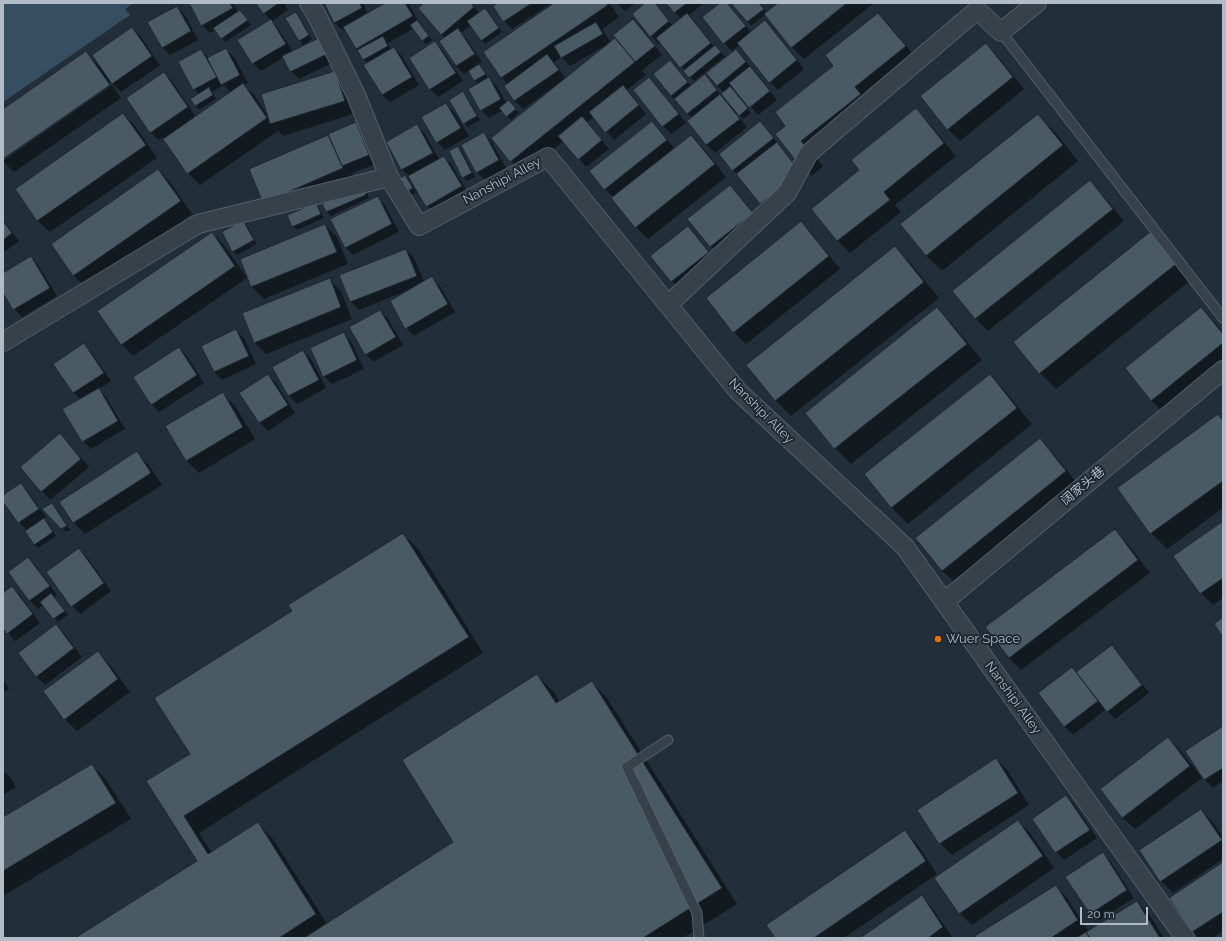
<!DOCTYPE html>
<meta charset="utf-8">
<style>
body{margin:0}
#map{position:relative;width:1226px;height:941px;overflow:hidden;background:#222f3a;font-family:Raleway,sans-serif}
canvas{display:block}
.frame{position:absolute;inset:0;border:4px solid #b1bcc6;pointer-events:none}
.scale{position:absolute;left:1080px;top:907px;width:68px;height:18px;box-sizing:border-box;border:2px solid #b1bcc6;border-top:0;padding-left:5px;font-size:12px;line-height:14px;white-space:nowrap;color:#b1bcc6;-webkit-text-stroke:3px #1b262f;paint-order:stroke}
</style>
<div id="map">
<canvas width="1226" height="941"></canvas>
<div class="frame"></div>
<div class="scale">20 m</div>
</div>
<script>
const c = document.querySelector('canvas').getContext('2d');
c.lineJoin = 'round';
function fill(path, color) { c.fillStyle = color; c.fill(path, 'evenodd'); }
const toPath = rows => new Path2D(rows.map(r => 'M' + r).join(''));
function stroke(path, color, width, dash) { c.strokeStyle = color; c.lineWidth = width; c.lineCap = dash ? 'butt' : 'round'; c.setLineDash(dash || []); c.stroke(path); }
function label(font, color, halo, rows, align = 'center') {
  c.font = font + ' Raleway,"Noto Sans SC",sans-serif'; c.lineWidth = 3.5; c.setLineDash([]); c.textBaseline = 'middle'; c.strokeStyle = halo; c.fillStyle = color; for (const [text, x, y, turn = 0] of rows) {
    c.save(); c.translate(x, y); c.rotate((+turn || 0) * Math.PI / 180); c.textAlign = isNaN(turn) ? turn : align; if (halo) c.strokeText(text, 0, 0); c.fillText(text, 0, 0); c.restore();
  }
}
fill(toPath([
 [3,3,133,3,125,9,130,15,3,102]
]), '#364e61');
fill(toPath([
 [190,3,233,3,238,12,243,15,251,25,225,42,216,30,210,33,202,25],
 [257,3,284,3,288,10,272,21,278,28,293,52,319,39,334,62,299,79,291,71,284,57,261,71,253,63,239,40,271,20,264,13],
 [325,3,363,3,368,14,387,3,408,3,420,24,432,40,426,44,414,28,388,43,391,50,394,48,402,56,419,85,390,102,382,95,368,64,356,49,345,29,342,30,334,22],
 [425,3,471,3,479,13,485,9,489,13,502,32,485,44,471,25,461,33,466,38,482,62,479,64,489,79,497,86,506,103,512,105,519,113,511,120,502,111,489,118,481,110,478,84,469,71,464,74,456,66,445,38,419,8],
 [499,3,552,3,512,29,504,21],
 [555,3,609,3,619,17,602,29,611,43,617,39,633,20,641,28,662,55,642,70,646,75,627,90,646,114,614,140,594,117,587,122,609,149,586,167,564,141,523,173,511,161,492,138,553,90,552,88,523,109,515,101,505,86,508,84,502,78,484,52],
 [608,44,566,79,554,62,562,57,570,66],
 [617,3,636,3,625,11],
 [647,3,654,3,673,26,681,19,667,3,704,3,688,16,714,47,719,50,726,58,733,52,724,43,703,17,721,3,727,3,751,32,765,21,773,29,804,69,778,90,770,82,740,45,734,49,758,75,777,100,758,115,734,87,731,89,751,113,743,119,737,113,736,114,747,127,715,153,707,145,688,121,692,118,671,96,670,62,691,86,704,76,721,95,724,92,717,86,725,58,724,57,694,81,661,42,659,44,651,36,633,14],
 [725,98,731,104,729,105,723,99],
 [732,3,759,3,767,13,780,3,874,3,804,59,792,47,766,14,751,26],
 [177,7,185,15,198,40,170,55,162,47],
 [296,13,299,17,312,39,303,45,300,41,286,19],
 [878,14,890,26,917,59,813,154,823,166,812,176,800,164,787,126,834,66],
 [132,28,140,36,160,65,121,92,113,84,114,83,113,81,3,158,3,110,86,52,99,66],
 [435,43,443,51,463,81,438,97,430,89,410,59],
 [986,45,998,57,1024,89,960,141,948,129],
 [226,49,234,57,248,83,243,85,255,96,268,116,335,72,356,113,283,136,278,131,200,185,188,173,163,138,159,140,151,133,127,99,164,73,172,81,196,117,231,93,224,85,212,92,216,99,199,110,196,106,192,99,199,94,194,89,201,50,209,58],
 [649,78,657,86,686,123,671,134,663,126,634,90],
 [112,85,121,98,14,172,3,161],
 [462,93,466,96,480,120,468,127,464,123],
 [446,104,454,112,469,136,445,150,437,142],
 [916,110,928,122,956,156,895,205,901,212,850,253,838,241,812,209,860,170],
 [123,114,135,126,157,158,50,232,38,221,16,189],
 [1038,115,1054,131,1078,161,942,271,926,255],
 [652,122,675,149,691,136,703,148,726,177,648,239,636,227,613,199,614,198,605,189],
 [355,123,363,131,377,163,351,174,354,180,264,202,328,137,332,140],
 [417,126,425,134,439,159,444,157,452,165,469,195,435,214,427,206,411,178,402,169,387,142],
 [768,131,807,180,769,211,761,203,720,154],
 [483,133,491,141,506,168,485,180,477,172],
 [458,147,462,151,475,177,467,181,463,177],
 [158,170,170,182,192,214,86,288,74,276,52,245],
 [405,177,409,180,416,192,411,196,407,192],
 [1090,182,1102,194,1124,221,988,331,976,319,954,291],
 [730,186,738,194,760,222,719,254,711,247,689,219],
 [366,191,369,198,331,216,327,212,324,204],
 [377,197,385,205,399,232,353,255,345,247],
 [316,204,319,208,324,218,297,230,293,226],
 [3,220,19,241,3,253],
 [243,222,247,225,257,244,237,255,233,251,223,232],
 [801,223,813,235,840,269,746,344,734,332],
 [325,225,337,237,348,264,264,299,252,287,241,259],
 [688,227,696,235,716,260,680,289,672,281,652,256],
 [212,233,224,245,247,278,133,356,122,344],
 [1150,233,1165,249,1191,280,1056,389,1040,373,1015,342],
 [894,247,910,263,939,298,791,416,775,400],
 [406,250,414,258,424,282,432,278,440,286,455,312,414,336,406,328,406,291,359,310,351,302,341,276],
 [31,257,38,265,57,296,22,317,14,309,3,291,3,274],
 [329,279,341,291,352,319,266,354,254,342],
 [937,308,952,324,982,360,851,464,835,448,806,413],
 [1201,308,1213,320,1223,332,1223,364,1163,412,1151,400],
 [380,311,388,319,403,345,373,362,366,354],
 [236,330,244,338,256,364,222,380,214,372,202,346],
 [343,333,351,341,364,369,332,384,324,376],
 [83,344,91,352,111,381,99,389,106,397,125,429,91,449,83,441,81,399,74,393,55,364],
 [179,348,187,356,204,383,159,412,151,404],
 [303,351,311,359,326,388,297,404,289,396,273,367],
 [268,375,276,383,295,413,268,431,260,423],
 [990,375,1005,391,1032,424,908,524,892,508,865,474],
 [223,394,235,406,255,439,199,473,187,461,167,427],
 [1218,416,1223,421,1223,508,1167,549,1151,533],
 [1040,440,1052,452,1077,483,954,582,942,570],
 [68,443,89,467,50,500,21,467],
 [137,453,149,465,162,485,85,534,73,522],
 [21,484,28,492,46,517,44,519,48,523,56,536,38,548,34,544,27,531,19,522,3,500,3,496],
 [52,504,56,508,70,530,66,532,43,510],
 [1223,522,1223,598,1213,605,1201,593,1174,557],
 [1115,531,1127,543,1150,573,1021,670,1009,658],
 [403,534,419,550,483,653,199,833,212,853,258,824,273,839,327,924,455,842,537,676,553,691,560,702,592,682,607,698,737,904,683,938,77,938,198,861,148,781,191,754,293,611],
 [79,549,87,557,111,591,80,614,72,606],
 [28,558,36,566,57,595,54,597,68,615,58,622,44,604,38,609,30,601,9,572],
 [12,587,20,595,40,623,15,641,3,627,3,594],
 [56,625,64,633,82,657,45,685,37,677,19,654],
 [1111,647,1119,655,1149,693,1115,719,1106,709,1073,735,1065,727,1039,694,1072,668,1077,673],
 [98,653,110,665,130,692,77,731,65,719],
 [3,679,9,689,3,693],
 [1223,727,1223,781,1213,788,1205,780,1186,751],
 [1168,738,1180,750,1202,778,1135,829,1123,818,1101,789],
 [996,759,1008,771,1029,805,952,855,940,843],
 [92,765,107,781,131,819,3,896,3,818],
 [3,770,10,777,16,787,3,795],
 [1066,796,1074,804,1097,838,1064,860,1056,852,1033,819],
 [1201,810,1213,822,1223,837,1223,859,1173,893,1161,881],
 [1018,821,1030,833,1054,868,972,925,960,913,936,878],
 [905,832,917,844,937,874,844,938,776,938],
 [1103,854,1111,862,1134,898,1098,921,1090,913],
 [1223,863,1223,931,1213,938,1199,938,1193,932,1170,898],
 [1056,886,1067,898,1089,932,1137,902,1149,914,1164,938,978,938],
 [922,897,933,909,953,938,861,938]
]), '#0007');
const building = toPath([
 [189,3,230,3,233,8,201,26,189,3],
 [256,3,279,3,263,14,256,3],
 [324,3,360,3,362,8,334,23,324,3],
 [385,3,405,3,413,16,356,49,343,27,385,3],
 [424,3,471,3,474,7,441,35,418,8,424,3],
 [497,3,532,3,503,22,493,6,497,3],
 [554,3,606,3,608,5,501,78,483,52,554,3],
 [645,3,655,3,669,21,650,37,632,14,645,3],
 [666,3,687,3,674,13,666,3],
 [720,3,727,3,746,26,723,44,702,17,720,3],
 [731,3,759,3,764,9,747,22,731,3],
 [778,3,847,3,791,48,764,14,778,3],
 [177,6,191,31,162,48,147,22,177,6],
 [485,8,499,28,481,41,467,21,485,8],
 [240,10,248,20,221,39,213,28,240,10],
 [296,12,309,35,299,41,285,18,296,12],
 [687,13,711,43,680,68,656,38,687,13],
 [878,13,906,46,855,87,861,94,801,141,812,154,799,165,775,134,785,126,775,112,833,66,825,55,878,13],
 [271,19,286,44,252,64,237,40,271,19],
 [633,19,655,46,635,62,613,35,633,19],
 [417,20,429,36,422,41,410,25,417,20],
 [765,20,797,60,769,83,737,43,765,20],
 [596,22,603,34,561,58,554,46,596,22],
 [132,27,152,56,112,84,92,55,132,27],
 [458,28,475,54,456,66,439,41,458,28],
 [383,36,388,46,363,60,357,50,383,36],
 [319,38,327,54,290,72,282,56,319,38],
 [615,38,635,62,510,162,491,138,615,38],
 [435,41,456,73,429,90,409,58,435,41],
 [986,43,1013,77,947,130,920,96,986,43],
 [715,45,721,52,689,78,683,71,715,45],
 [394,47,412,77,382,95,363,65,394,47],
 [226,48,240,75,221,85,207,58,226,48],
 [201,49,217,77,193,90,178,62,201,49],
 [736,49,746,62,717,86,706,73,736,49],
 [86,51,110,85,3,159,3,109,86,51],
 [547,54,559,70,514,101,504,86,547,54],
 [670,60,688,82,671,96,653,74,670,60],
 [479,64,486,74,474,81,468,71,479,64],
 [750,66,770,91,749,108,729,83,750,66],
 [335,71,345,101,270,124,261,94,335,71],
 [164,72,188,107,150,133,126,98,164,72],
 [705,74,717,90,687,114,674,99,705,74],
 [489,77,501,99,480,111,468,89,489,77],
 [649,77,679,114,662,127,633,90,649,77],
 [243,83,267,118,187,174,163,139,243,83],
 [623,85,639,105,605,133,589,112,623,85],
 [730,86,748,108,739,116,721,94,730,86],
 [209,87,213,95,195,106,190,99,209,87],
 [463,91,477,116,463,124,449,100,463,91],
 [720,94,740,119,706,145,687,121,720,94],
 [509,100,516,109,506,117,499,108,509,100],
 [446,103,461,128,436,143,421,117,446,103],
 [916,108,944,143,884,192,890,200,837,241,811,209,859,170,851,160,916,108],
 [123,113,146,145,37,221,15,189,123,113],
 [1038,114,1063,145,926,256,900,224,1038,114],
 [582,116,602,140,578,160,558,136,582,116],
 [652,121,667,140,604,190,589,171,652,121],
 [760,121,774,138,732,171,719,154,760,121],
 [356,122,369,155,342,166,328,134,356,122],
 [417,124,433,153,401,170,386,142,417,124],
 [484,132,499,160,476,173,461,145,484,132],
 [328,135,343,168,263,203,249,169,328,135],
 [691,135,715,164,635,228,611,198,691,135],
 [777,142,800,172,760,204,736,174,777,142],
 [458,146,472,173,462,178,449,151,458,146],
 [444,156,462,186,426,207,408,176,444,156],
 [158,169,181,201,73,276,51,244,158,169],
 [405,175,413,188,406,192,398,180,405,175],
 [1090,180,1113,209,975,319,952,291,1090,180],
 [730,185,753,213,710,247,687,219,730,185],
 [362,186,366,195,326,212,322,204,362,186],
 [378,196,392,224,345,248,330,219,378,196],
 [316,203,321,214,292,227,287,215,316,203],
 [243,220,254,240,232,252,222,232,243,220],
 [3,221,12,233,3,240,3,221],
 [801,221,829,256,733,333,706,298,801,221],
 [325,224,337,252,251,287,240,259,325,224],
 [688,226,709,252,671,282,650,256,688,226],
 [212,232,235,266,121,345,97,311,212,232],
 [1150,232,1176,264,1039,374,1013,342,1150,232],
 [895,246,924,282,775,401,746,365,895,246],
 [406,249,417,276,350,302,339,275,406,249],
 [31,256,50,288,13,310,3,293,3,273,31,256],
 [432,276,448,304,405,329,390,301,432,276],
 [330,278,341,307,254,343,242,313,330,278],
 [937,307,967,344,834,449,805,413,937,307],
 [1201,307,1223,334,1223,343,1151,401,1125,368,1201,307],
 [380,310,396,337,365,355,349,327,380,310],
 [236,329,249,356,214,372,201,346,236,329],
 [344,332,357,360,323,377,310,348,344,332],
 [84,343,104,373,73,393,53,364,84,343],
 [179,347,197,375,151,405,133,377,179,347],
 [303,350,319,380,288,396,272,367,303,350],
 [268,374,288,405,259,423,239,393,268,374],
 [990,374,1017,408,891,508,864,474,990,374],
 [99,388,118,421,82,442,62,409,99,388],
 [223,392,243,427,186,461,165,426,223,392],
 [1218,414,1223,421,1223,481,1150,534,1117,488,1218,414],
 [60,433,81,459,41,492,20,467,60,433],
 [1040,438,1066,471,942,571,915,538,1040,438],
 [137,451,151,473,73,523,59,502,137,451],
 [21,483,39,509,18,523,3,502,3,495,21,483],
 [52,503,67,526,61,529,42,509,52,503],
 [44,518,53,532,34,545,25,531,44,518],
 [1223,521,1223,578,1200,594,1173,556,1223,521],
 [1115,529,1138,560,1009,658,985,627,1115,529],
 [403,533,469,637,184,816,208,854,258,822,316,914,279,938,75,938,197,861,146,781,190,754,154,698,292,611,288,605,403,533],
 [79,548,104,583,71,607,46,572,79,548],
 [28,557,50,586,29,601,8,572,28,557],
 [12,586,33,614,7,634,3,629,3,593,12,586],
 [51,593,65,611,53,619,40,602,51,593],
 [1223,617,1223,637,1214,624,1223,617],
 [56,624,74,648,36,677,18,653,56,624],
 [1112,645,1142,685,1107,712,1076,672,1112,645],
 [98,651,118,679,64,720,43,691,98,651],
 [1072,667,1098,701,1064,727,1038,693,1072,667],
 [537,674,556,703,592,681,722,888,643,938,304,938,453,842,402,760,537,674],
 [1223,726,1223,768,1204,780,1185,751,1223,726],
 [1168,737,1190,766,1122,818,1100,789,1168,737],
 [996,758,1018,793,939,844,917,810,996,758],
 [92,764,116,803,3,871,3,817,92,764],
 [1066,795,1090,830,1055,853,1032,819,1066,795],
 [1201,809,1222,840,1160,882,1139,850,1201,809],
 [1018,820,1043,856,959,914,934,878,1018,820],
 [905,830,926,861,814,938,775,938,766,925,905,830],
 [1103,852,1127,890,1090,914,1065,877,1103,852],
 [1223,862,1223,912,1192,932,1169,898,1223,862],
 [1056,885,1078,920,1051,938,977,938,975,936,1056,885],
 [922,895,943,927,928,938,860,938,922,895],
 [1137,901,1160,938,1090,938,1086,932,1137,901],
 [1086,932,1090,938,1076,938,1086,932]
]);
fill(building, '#4a5a65');
stroke(building, '#1d2831', 1);
const service = toPath([
 [1001,32,1223,318],
 [668,740,627,767,697,913,699,938]
]);
const minor = toPath([
 [309,3,316,14,356,95,389,177,419,226,548,157,738,391,905,547,1185,938],
 [668,305,787,193,809,153,977,10,1001,32,1037,3],
 [3,342,198,224,389,177],
 [944,602,1223,370]
]);
stroke(service, '#545f68', 11);
stroke(minor, '#545f68', 20);
stroke(service, '#36414a', 9);
stroke(minor, '#36414a', 18);
for (const [x, y, r, color] of [
 [938,639,4,"#e8710a"]
]) { const dot = new Path2D(); dot.arc(x, y, r, 0, 2 * Math.PI); c.fillStyle = color; c.fill(dot); stroke(dot, '#1b262f', 1.5); }
label('13px', '#b1bcc6', '#1b262f', [
 ["Nanshipi Alley",502,181,-28],
 ["Nanshipi Alley",761,411,45],
 ["阔家头巷",1083,486,-40],
 ["Nanshipi Alley",1013,698,54]
]);
label('13px', '#b1bcc6', '#1b262f', [
 ["Wuer Space",946,639]
], 'left');
</script>
